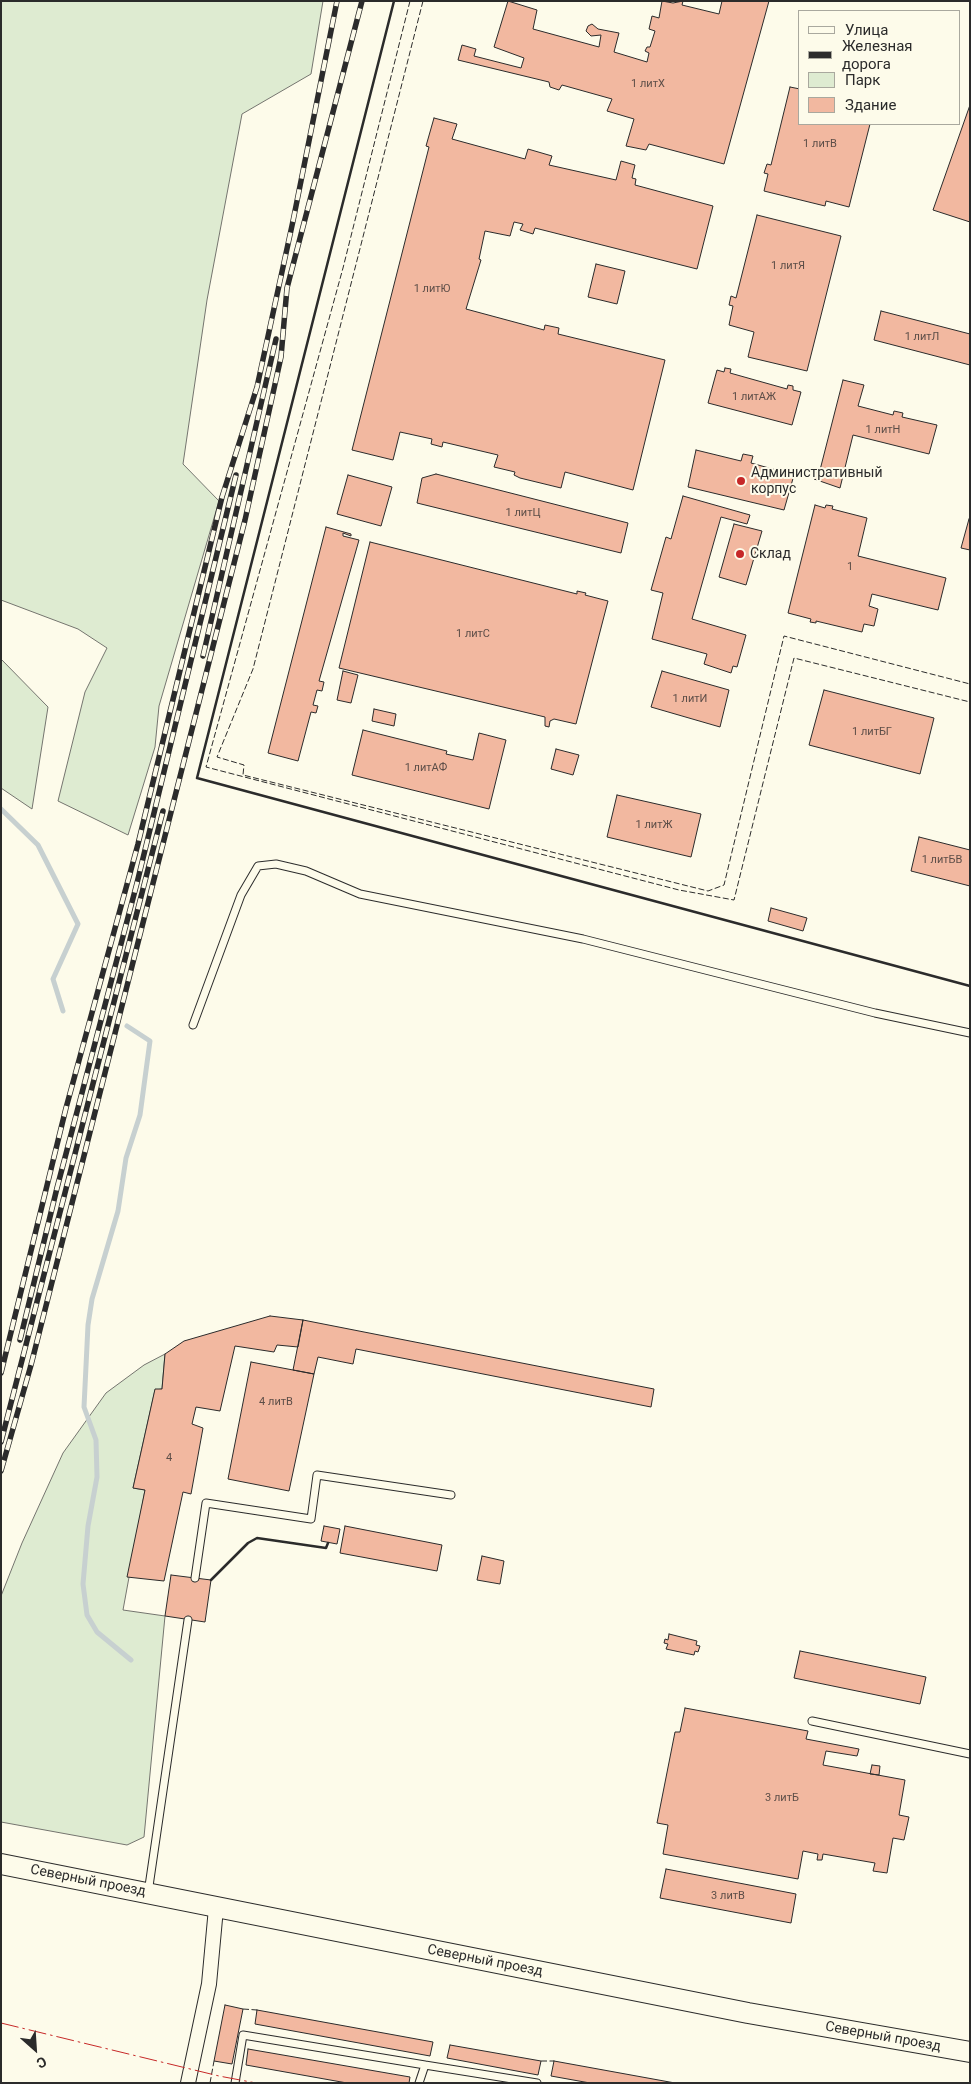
<!DOCTYPE html>
<meta charset="utf-8">
<style>
body{margin:0}
#map{position:relative;width:971px;height:2084px;overflow:hidden;background:#fdfbea;font-family:Roboto,sans-serif}
canvas{display:block}
.frame{position:absolute;inset:0;border:2px solid #2b2b2b;pointer-events:none}
.legend{position:absolute;left:798px;top:10px;width:162px;height:115px;box-sizing:border-box;background:#fdfbea;border:1px solid #a9a89e;margin:0;padding:6px 9px;list-style:none;font-size:15px;color:#2b2b2b}
.legend li{display:flex;align-items:center;gap:10px;height:25px}
.legend b{width:25px;border:1px solid #a9a89e}
.north{position:absolute;left:10px;top:2024px;width:50px;height:50px;-webkit-text-stroke:4px #fdfbea;paint-order:stroke;rotate:154deg;font-size:14px;font-weight:700;line-height:20px;text-align:center;color:#2b2b2b}
.north::after{content:'';display:block;margin:auto;width:18px;height:22px;background:#2b2b2b;clip-path:polygon(50% 0,100% 100%,50% 72%,0 100%)}
</style>
<div id="map">
<canvas width="971" height="2084"></canvas>
<div class="frame"></div>
<ul class="legend">
<li><b style="height:6px;background:#fdfbea"></b>Улица</li>
<li><b style="height:6px;background:#2b2b2b"></b>Железная дорога</li>
<li><b style="height:14px;background:#deebd1"></b>Парк</li>
<li><b style="height:14px;background:#f2b8a0"></b>Здание</li>
</ul>
<div class="north">С</div>
</div>
<script>
const c = document.querySelector('canvas').getContext('2d');
c.lineJoin = 'round';
function fill(path, color) { c.fillStyle = color; c.fill(path, 'evenodd'); }
const toPath = rows => new Path2D(rows.map(r => 'M' + r).join(''));
function stroke(path, color, width, dash) { c.strokeStyle = color; c.lineWidth = width; c.lineCap = dash ? 'butt' : 'round'; c.setLineDash(dash || []); c.stroke(path); }
function label(font, color, halo, rows, align = 'center') {
  c.font = font + ' Roboto,sans-serif'; c.lineWidth = 4; c.setLineDash([]); c.textBaseline = 'middle'; c.strokeStyle = halo; c.fillStyle = color; for (const [text, x, y, turn = 0] of rows) {
    c.save(); c.translate(x, y); c.rotate((+turn || 0) * Math.PI / 180); c.textAlign = isNaN(turn) ? turn : align; if (halo) c.strokeText(text, 0, 0); c.fillText(text, 0, 0); c.restore();
  }
}
const green = toPath([
 [1,1,323,1,311,74,242,114,207,300,183,464,219,501,159,706,155,747,128,835,58,801,85,692,107,648,78,629,1,600,1,1],
 [1,659,48,707,32,809,1,788,1,659],
 [165,1354,162,1389,155,1390,133,1488,145,1490,123,1610,165,1616,144,1837,127,1845,1,1822,1,1596,22,1543,63,1453,106,1393,144,1365,165,1354]
]);
fill(green, '#deebd1');
stroke(green, '#74746e', 1);
stroke(toPath([
 [1,809,38,845,78,924,53,979,63,1011],
 [127,1026,150,1041,140,1115,126,1158,118,1211,92,1299,88,1325,84,1407,96,1440,97,1477,88,1526,83,1584,87,1615,97,1632,131,1660]
]), '#c7d0d0', 5);
const building = toPath([
 [508,1,537,10,533,29,599,47,601,35,591,36,586,31,588,26,592,24,598,29,619,33,614,52,647,62,649,53,645,51,647,47,650,47,655,31,649,29,652,16,659,18,662,1,673,3,683,1,682,5,719,14,722,1,769,1,724,164,649,144,646,150,626,146,634,119,607,111,612,99,562,85,559,90,550,87,549,82,458,60,462,45,476,49,474,56,521,68,524,58,494,47,508,1],
 [790,87,800,89,800,124,870,124,849,207,826,201,825,206,764,191,768,174,764,173,767,164,771,165,790,87],
 [970,105,970,222,933,210,970,105],
 [434,118,457,124,452,139,525,159,528,149,552,156,549,165,616,180,621,161,635,165,632,178,636,179,635,185,713,206,697,269,535,228,533,234,520,230,523,224,514,222,510,236,485,231,479,259,481,260,466,309,544,330,545,325,559,328,558,334,665,360,633,490,565,472,561,488,520,478,514,475,515,472,494,467,498,455,443,442,442,447,431,444,432,439,400,432,393,460,352,450,429,147,426,146,434,118],
 [757,215,841,236,807,371,748,357,754,332,729,325,733,306,729,305,731,296,736,298,757,215],
 [596,264,625,271,617,304,588,297,596,264],
 [881,311,970,334,970,365,874,340,881,311],
 [725,368,731,369,730,373,787,389,788,385,793,386,793,390,801,392,792,425,708,403,717,370,724,372,725,368],
 [843,380,864,385,858,406,893,415,894,411,903,413,902,417,937,425,929,454,853,435,840,488,814,479,817,469,820,470,843,380],
 [696,450,741,461,743,454,753,456,751,463,794,475,784,510,688,487,696,450],
 [436,474,628,523,621,553,417,503,422,478,436,474],
 [348,475,392,487,381,526,337,514,348,475],
 [683,496,750,515,747,524,721,517,692,619,746,635,737,667,733,666,731,673,704,664,707,654,652,639,663,593,651,590,666,537,671,539,683,496],
 [815,505,825,508,826,505,833,506,832,509,867,518,858,556,946,578,938,610,872,594,869,606,878,609,874,626,864,624,862,632,816,621,816,623,810,622,811,619,788,613,815,505],
 [969,519,970,519,970,550,961,548,969,519],
 [734,524,762,531,746,585,719,577,734,524],
 [326,527,351,534,351,536,343,533,343,536,359,540,319,681,324,682,322,691,317,690,313,705,318,706,316,713,311,712,298,761,268,753,326,527],
 [370,542,577,594,577,591,586,593,585,595,608,601,576,724,554,719,550,721,549,727,545,726,545,717,339,668,370,542],
 [343,671,358,675,351,703,337,700,343,671],
 [662,671,729,690,720,727,651,707,662,671],
 [824,690,934,718,920,774,809,745,824,690],
 [374,709,396,714,394,726,372,721,374,709],
 [363,730,447,751,446,754,473,760,479,733,506,740,489,809,352,775,363,730],
 [556,749,579,755,573,775,551,769,556,749],
 [617,795,701,814,691,857,607,837,617,795],
 [919,837,970,850,970,886,911,871,919,837],
 [771,908,807,918,803,931,768,921,771,908],
 [270,1316,303,1320,298,1347,277,1345,274,1352,235,1346,220,1411,196,1407,192,1424,203,1428,191,1494,183,1492,164,1581,127,1577,145,1490,133,1488,155,1389,162,1389,165,1354,184,1341,270,1316],
 [303,1320,654,1389,651,1407,356,1349,353,1364,318,1357,314,1374,293,1370,303,1320],
 [251,1362,314,1374,289,1491,228,1479,251,1362],
 [324,1526,340,1529,337,1544,321,1541,324,1526],
 [345,1526,442,1545,437,1571,340,1553,345,1526],
 [482,1556,504,1561,500,1584,477,1580,482,1556],
 [171,1575,211,1580,205,1622,165,1616,171,1575],
 [669,1634,697,1641,696,1645,700,1646,698,1652,695,1651,694,1655,666,1649,668,1644,664,1643,665,1639,668,1640,669,1634],
 [800,1651,926,1677,920,1704,794,1678,800,1651],
 [685,1708,808,1731,806,1739,859,1749,857,1756,826,1751,823,1765,905,1780,899,1815,909,1817,904,1840,893,1838,887,1873,873,1871,875,1863,823,1854,822,1860,817,1860,818,1854,803,1851,798,1879,663,1854,668,1825,657,1823,675,1732,680,1732,685,1708],
 [872,1765,880,1766,879,1775,870,1774,872,1765],
 [666,1869,796,1894,791,1923,660,1898,666,1869],
 [225,2005,243,2009,232,2064,214,2061,225,2005],
 [257,2010,433,2042,430,2056,255,2024,257,2010],
 [450,2045,541,2061,538,2075,447,2058,450,2045],
 [248,2049,410,2077,409,2083,347,2083,246,2065,248,2049],
 [554,2061,675,2083,590,2083,551,2076,554,2061]
]);
fill(building, '#f2b8a0');
stroke(building, '#2b2b2b', 1);
const lane = toPath([
 [193,1025,241,895,258,866,276,864,306,871,360,894,583,939,875,1013,970,1033],
 [195,1578,206,1503,311,1519,317,1475,451,1495],
 [812,1721,970,1754],
 [148,1893,188,1620],
 [425,2065,537,2083],
 [235,2083,243,2035,425,2065,419,2083]
]);
const street = toPath([
 [188,2083,209,1984,216,1908]
]);
const secondary = toPath([
 [1,1864,748,2013,970,2052]
]);
stroke(lane, '#2b2b2b', 9);
stroke(street, '#2b2b2b', 16);
stroke(secondary, '#2b2b2b', 22);
stroke(lane, '#fdfbea', 7);
stroke(street, '#fdfbea', 14);
stroke(secondary, '#fdfbea', 20);
const rail = toPath([
 [203,656,276,339],
 [20,1340,57,1188,137,883,236,475],
 [1,1373,66,1108,138,844,222,497,257,387,293,221,337,1],
 [1,1442,163,811],
 [1,1471,31,1365,245,520,281,357,287,288,362,1]
]);
stroke(rail, '#2b2b2b', 5.5);
stroke(rail, '#fdfbea', 4, [11]);
stroke(toPath([
 [410,1,343,268,206,767,679,890,734,900,794,658,970,702],
 [423,1,253,669,217,757,244,765,243,775,708,891,724,885,784,636,970,684],
 [243,2009,257,2010],
 [541,2061,554,2061],
 [210,2083,214,2061]
]), '#2b2b2b', 1, [6, 2.5]);
stroke(toPath([
 [394,1,197,778,970,986],
 [211,1580,248,1543,257,1538,326,1548,328,1543]
]), '#2b2b2b', 2.5);
stroke(toPath([
 [1,2023,219,2076,256,2083]
]), '#c62828', 1, [18, 4, 2.5, 4]);
for (const [x, y, r, color] of [
 [741,481,5,"#c62828"],
 [740,554,5,"#c62828"]
]) { const dot = new Path2D(); dot.arc(x, y, r, 0, 2 * Math.PI); c.fillStyle = color; c.fill(dot); stroke(dot, '#fdfbea', 2); }
label('11px', '#5d4e48', null, [
 ["1 литХ",648,84],
 ["1 литВ",820,144],
 ["1 литЯ",788,266],
 ["1 литЮ",432,289],
 ["1 литЛ",922,337],
 ["1 литАЖ",754,397],
 ["1 литН",883,430],
 ["1 литЦ",523,513],
 ["1",850,567],
 ["1 литС",473,634],
 ["1 литИ",690,699],
 ["1 литБГ",872,732],
 ["1 литАФ",426,768],
 ["1 литЖ",654,825],
 ["1 литБВ",942,860],
 ["4 литВ",276,1402],
 ["4",169,1458],
 ["3 литБ",782,1798],
 ["3 литВ",728,1896]
]);
label('14px', '#2b2b2b', '#fdfbea', [
 ["Административный",751,473],
 ["корпус",751,489],
 ["Склад",750,554]
], 'left');
label('14px', '#2b2b2b', '#fdfbea', [
 ["Северный проезд",88,1881,11],
 ["Северный проезд",485,1961,11],
 ["Северный проезд",883,2037,10]
]);
</script>
